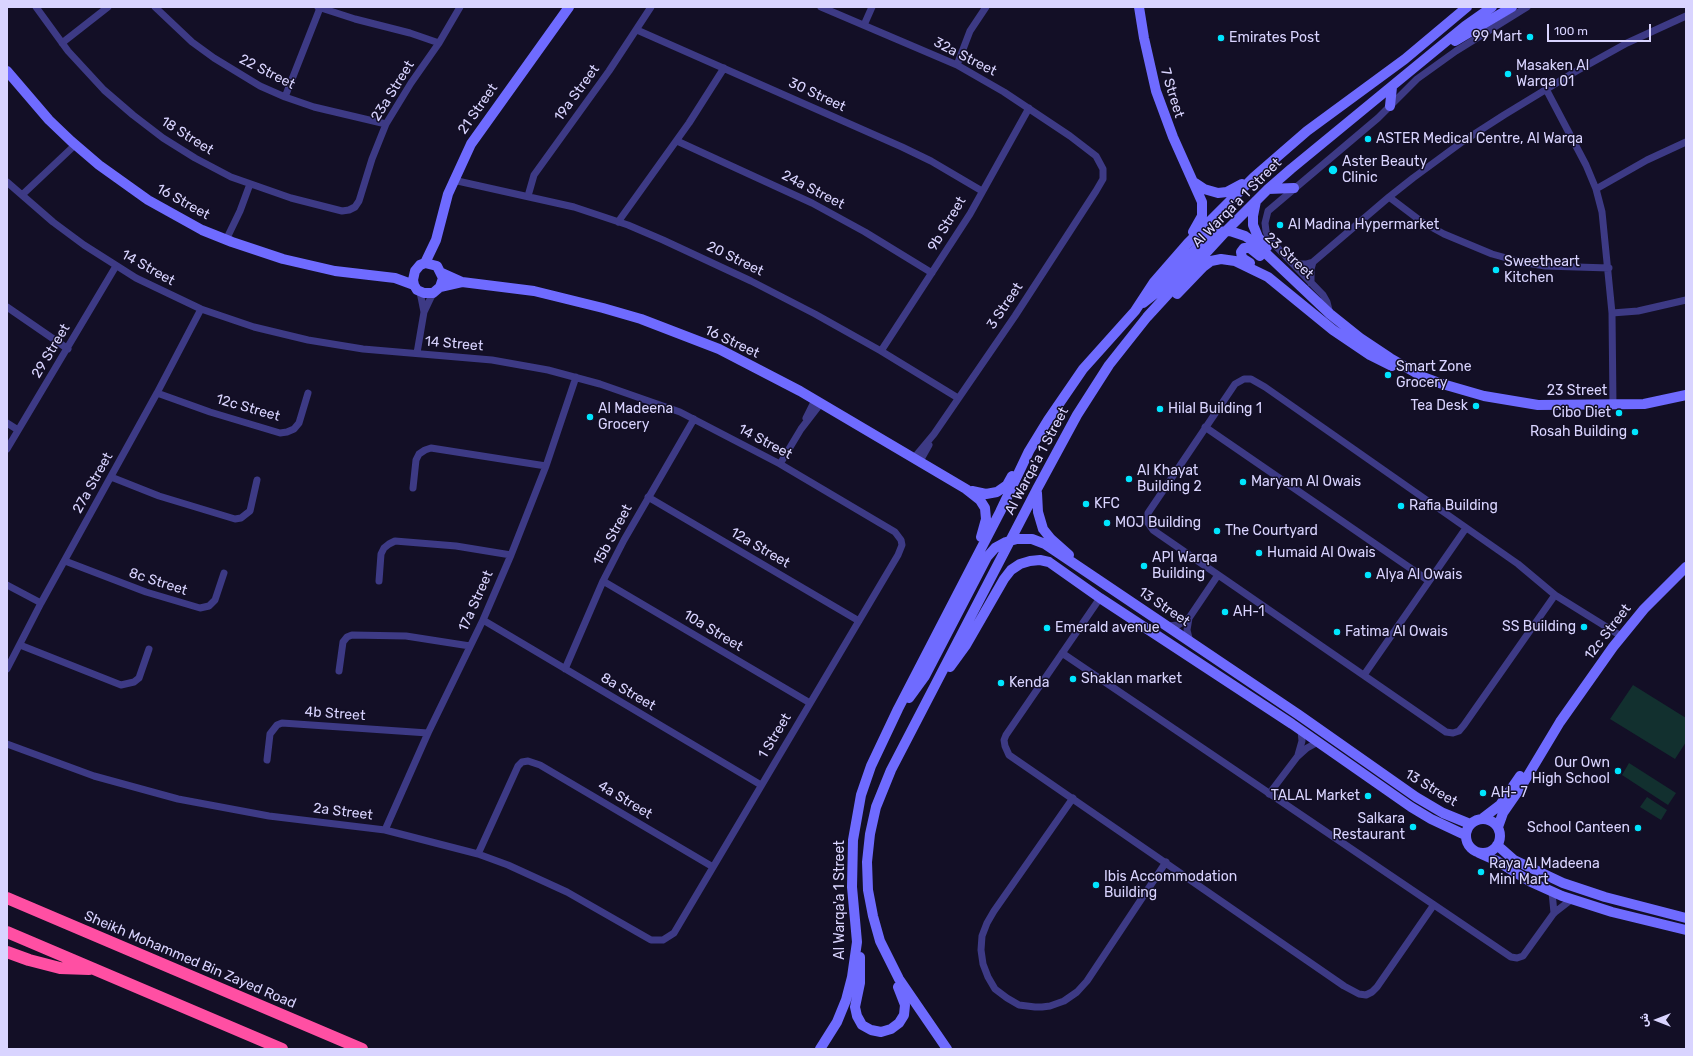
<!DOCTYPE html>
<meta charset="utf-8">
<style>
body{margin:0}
#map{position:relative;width:1693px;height:1056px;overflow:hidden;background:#130f26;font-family:Rubik,"Noto Sans Arabic",sans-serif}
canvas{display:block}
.frame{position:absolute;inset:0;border:8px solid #d9d4ff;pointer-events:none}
.north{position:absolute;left:1637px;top:1000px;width:40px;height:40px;-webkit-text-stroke:3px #130f26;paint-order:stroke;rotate:270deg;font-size:11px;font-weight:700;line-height:16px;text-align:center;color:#d9d4ff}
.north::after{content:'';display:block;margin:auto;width:14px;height:18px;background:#d9d4ff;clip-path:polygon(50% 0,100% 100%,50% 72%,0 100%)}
.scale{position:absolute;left:1547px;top:24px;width:104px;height:18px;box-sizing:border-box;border:2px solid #d9d4ff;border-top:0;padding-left:5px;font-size:12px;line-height:14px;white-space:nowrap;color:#d9d4ff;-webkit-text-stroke:3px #130f26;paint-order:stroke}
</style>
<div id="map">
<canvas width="1693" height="1056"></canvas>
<div class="frame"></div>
<div class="north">ش</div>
<div class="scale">100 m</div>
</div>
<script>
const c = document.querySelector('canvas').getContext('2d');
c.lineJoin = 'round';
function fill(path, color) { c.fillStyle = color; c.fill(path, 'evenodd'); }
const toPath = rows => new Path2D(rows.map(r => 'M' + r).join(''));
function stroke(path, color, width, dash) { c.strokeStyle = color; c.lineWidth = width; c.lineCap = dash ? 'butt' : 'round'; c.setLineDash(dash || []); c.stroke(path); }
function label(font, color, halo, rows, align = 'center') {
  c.font = font + ' Rubik,sans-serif'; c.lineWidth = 3; c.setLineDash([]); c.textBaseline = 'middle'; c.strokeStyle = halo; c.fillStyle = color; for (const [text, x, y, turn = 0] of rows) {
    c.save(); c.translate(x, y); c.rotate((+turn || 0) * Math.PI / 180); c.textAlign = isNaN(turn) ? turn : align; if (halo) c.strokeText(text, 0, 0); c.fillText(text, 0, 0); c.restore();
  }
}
fill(toPath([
 [1633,685,1686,718,1686,742,1675,759,1610,719],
 [1629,763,1676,793,1668,805,1622,775],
 [1647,797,1667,810,1661,820,1640,807]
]), '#12302f');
stroke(toPath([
 [36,7,68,51,104,90,133,115,163,138,195,158,231,177,291,198,342,211,349,210,355,207,359,201,372,159,386,124,411,83,439,43,460,7],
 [155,7,192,42,214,58,260,86,285,97,314,107,386,124],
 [318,7,355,19,410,33,439,43],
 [821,7,957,65,1004,92,1070,136,1096,156,1103,169,1103,179,1096,191,1015,316,934,434,914,458],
 [864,25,872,7],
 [637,30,902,147,931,161,982,191],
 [62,43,108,7],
 [957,65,970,31,986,7],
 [1546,89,1586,165,1596,189,1602,212,1612,313,1613,405],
 [285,97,320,8],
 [677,141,812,203,865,232,932,273],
 [453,180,574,207,628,225,663,240,751,281,815,314,881,351,958,398],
 [7,182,53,222,84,245,136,278,201,309,254,327,308,340,363,349,492,360,548,370,600,384,680,412,780,464,895,532,901,540,902,545,898,555,674,933,663,940,651,940,567,892,508,865,478,854,385,830,269,816,178,799,94,776,7,744],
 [1596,189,1647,160,1686,142],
 [22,195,75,145],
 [528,196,534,175,609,71,651,7],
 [1389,197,1422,222,1444,234,1492,254,1521,262,1545,266,1609,268],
 [618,222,689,123,724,68],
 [226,240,240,211,250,184],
 [1294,264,1306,264,1313,262,1389,197,1413,178,1462,142,1504,115,1573,73,1627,43,1686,16],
 [1311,283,1311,269,1313,262],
 [7,307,68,349],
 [424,312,433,293],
 [1612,313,1638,311,1686,300],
 [1330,314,1327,302,1323,295,1269,239,1266,231,1265,223,1268,211,1378,118,1417,79,1456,51,1527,7],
 [881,351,970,214,1029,108],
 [417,353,424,312,420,292],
 [157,393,210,412,280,433,287,432,294,429,299,423,308,393],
 [806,418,815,400],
 [7,423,18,430],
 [1205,427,1429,581],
 [7,449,116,266],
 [920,461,929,445],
 [780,464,801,429,821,403],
 [111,477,159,496,235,519,241,518,250,511,257,480],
 [413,488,416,460,419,454,425,450,431,448,546,466],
 [648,497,859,621],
 [65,561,146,592,200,608,209,606,215,600,224,573],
 [379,581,381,554,384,548,389,544,395,541,456,546,511,555],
 [603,581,810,703],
 [7,585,41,603],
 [1555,595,1464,725,1459,731,1453,733,1446,732,1153,530,1148,523,1148,513,1235,384,1244,379,1251,379,1265,387,1518,564,1555,595,1621,636],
 [1100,598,1006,735,1004,740,1005,746,1009,755,1344,986,1359,994,1366,995,1372,992,1377,987,1433,906],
 [1189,618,1187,630,1190,642],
 [483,620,761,785],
 [1167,626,1178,625,1189,618,1218,575],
 [20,645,121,685,134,682,139,678,149,649],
 [1062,653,1511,957,1517,958,1523,956,1554,913,1572,899],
 [7,669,41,603,157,393,201,309],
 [565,669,603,581,624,540,694,419],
 [339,671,343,642,347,637,352,635,406,636,470,646],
 [1364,675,1466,528],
 [1298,755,1302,741,1301,731],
 [267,760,270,734,277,725,282,723,428,733],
 [1269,794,1297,757,1307,748,1318,742],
 [1073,798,994,911,987,923,982,936,981,950,983,964,988,977,995,989,1007,998,1019,1005,1035,1007,1042,1007,1050,1006,1064,1001,1077,992,1087,981,1166,862],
 [385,830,428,733,483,620,511,555,546,466,576,377],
 [478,854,518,766,522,762,528,761,540,765,713,867],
 [1552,892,1554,913]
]), '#3d3a85', 7);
stroke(toPath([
 [1139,7,1144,38,1156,91,1173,137,1202,202,1202,216,1193,232],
 [1455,41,1512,7],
 [7,71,49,120,71,141,99,165,148,200,202,230,232,242,283,259,335,271,395,278,414,285],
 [1390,106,1392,87],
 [1195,183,1204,189,1218,193,1227,192,1242,184],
 [1268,189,1294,188],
 [1256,201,1253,216,1253,225,1258,237,1267,247],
 [425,263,436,240,448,194,471,144,569,7],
 [1250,263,1242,258,1241,252,1244,248,1250,248,1260,256],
 [442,273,462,282,534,291,603,308,641,319,719,349,800,391,966,489,980,500,985,508,986,519,981,537],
 [440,287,443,278,437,266,425,263,420,265,415,271,413,280,414,285,417,290,424,293,433,293,440,287,462,282],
 [1177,294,1203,267,1211,261,1221,259,1235,261,1268,277,1333,330,1370,355,1392,366],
 [1143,303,1157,292,1207,237,1217,232,1230,231,1245,236,1255,243,1330,314,1360,338,1390,358,1423,377,1439,383,1484,396,1538,405,1644,404,1686,395],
 [972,491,986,494,997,492,1007,485,1012,476],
 [1037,493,1038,512,1043,529,1051,539,1069,555],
 [950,667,966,645,1004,579,1011,570,1020,564,1030,561,1040,560,1049,562,1100,598,1292,724,1411,807,1431,819,1465,835],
 [909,698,925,676,987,557,995,548,1006,542,1017,539,1032,539,1045,544,1299,715,1416,797,1443,813,1470,824],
 [1483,818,1500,805,1520,776],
 '1466 836a17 17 0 1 1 34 0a17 17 0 1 1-34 0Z',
 [1498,827,1503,813,1521,787,1560,722,1613,647,1644,609,1686,567],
 [1497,845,1514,860,1563,883,1605,897,1686,918],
 [1479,853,1497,861,1531,882,1562,896,1612,912,1686,930],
 [860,957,860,983,855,1007,857,1016,862,1025,871,1030,881,1032,891,1029,899,1023,904,1015,905,1005,898,987],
 [820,1049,837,1022,846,1000,852,977,857,942,852,887,853,840,861,795,871,766,898,709,1000,512,1029,451,1048,420,1083,369,1135,311,1154,282,1188,243,1254,177,1307,131,1405,59,1467,7],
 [947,1049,899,979,880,941,873,916,868,890,867,862,870,834,876,807,891,770,1037,489,1077,415,1109,365,1147,317,1226,231,1268,189,1291,169,1465,26,1492,7]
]), '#6f6bff', 10);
stroke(toPath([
 [7,898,362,1049],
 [7,932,282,1049],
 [7,952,29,960,60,968,89,969]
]), '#ff4fa3', 12);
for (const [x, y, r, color] of [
 [1530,37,4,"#00e5ff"],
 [1221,38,4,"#00e5ff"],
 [1508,74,4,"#00e5ff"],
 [1368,139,4,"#00e5ff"],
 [1333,170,5,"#00e5ff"],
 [1280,225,4,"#00e5ff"],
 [1496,270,4,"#00e5ff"],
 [1388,375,4,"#00e5ff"],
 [1476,406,4,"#00e5ff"],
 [1160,409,4,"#00e5ff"],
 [1619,413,4,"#00e5ff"],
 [590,417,4,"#00e5ff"],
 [1635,432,4,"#00e5ff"],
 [1129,479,4,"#00e5ff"],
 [1243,482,4,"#00e5ff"],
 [1086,504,4,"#00e5ff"],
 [1401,506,4,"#00e5ff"],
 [1107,523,4,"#00e5ff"],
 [1217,531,4,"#00e5ff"],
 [1259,553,4,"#00e5ff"],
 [1144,566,4,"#00e5ff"],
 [1368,575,4,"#00e5ff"],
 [1225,612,4,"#00e5ff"],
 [1584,627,4,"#00e5ff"],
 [1047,628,4,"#00e5ff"],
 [1337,632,4,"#00e5ff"],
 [1073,679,4,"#00e5ff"],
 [1001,683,4,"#00e5ff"],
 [1618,771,4,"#00e5ff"],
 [1483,793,4,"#00e5ff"],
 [1368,796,4,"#00e5ff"],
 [1413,827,4,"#00e5ff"],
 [1638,828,4,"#00e5ff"],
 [1481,872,4,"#00e5ff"],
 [1096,885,4,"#00e5ff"]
]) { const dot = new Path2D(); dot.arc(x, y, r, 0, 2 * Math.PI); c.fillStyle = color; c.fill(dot); stroke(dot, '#130f26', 1.5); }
label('14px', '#d9d4ff', '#130f26', [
 ["99 Mart",1522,37,"right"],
 ["Emirates Post",1229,38],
 ["Masaken Al",1516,66],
 ["Warqa 01",1516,82],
 ["ASTER Medical Centre, Al Warqa",1376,139],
 ["Aster Beauty",1342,162],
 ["Clinic",1342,178],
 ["Al Madina Hypermarket",1288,225],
 ["Sweetheart",1504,262],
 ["Kitchen",1504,278],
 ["Smart Zone",1396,367],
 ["Grocery",1396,383],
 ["Tea Desk",1468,406,"right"],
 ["Al Madeena",598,409],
 ["Grocery",598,425],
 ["Hilal Building 1",1168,409],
 ["Cibo Diet",1611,413,"right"],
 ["Rosah Building",1627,432,"right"],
 ["Al Khayat",1137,471],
 ["Building 2",1137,487],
 ["Maryam Al Owais",1251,482],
 ["KFC",1094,504],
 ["Rafia Building",1409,506],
 ["MOJ Building",1115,523],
 ["The Courtyard",1225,531],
 ["Humaid Al Owais",1267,553],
 ["API Warqa",1152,558],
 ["Building",1152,574],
 ["Alya Al Owais",1376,575],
 ["AH-1",1233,612],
 ["SS Building",1576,627,"right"],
 ["Emerald avenue",1055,628],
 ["Fatima Al Owais",1345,632],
 ["Shaklan market",1081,679],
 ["Kenda",1009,683],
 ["Our Own",1610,763,"right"],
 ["High School",1610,779,"right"],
 ["AH- 7",1491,793],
 ["TALAL Market",1360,796,"right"],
 ["Salkara",1405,819,"right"],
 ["Restaurant",1405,835,"right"],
 ["School Canteen",1630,828,"right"],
 ["Raya Al Madeena",1489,864],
 ["Mini Mart",1489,880],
 ["Ibis Accommodation",1104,877],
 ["Building",1104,893]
], 'left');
label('14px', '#d9d4ff', '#130f26', [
 ["32a Street",965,57,27],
 ["22 Street",267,72,27],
 ["23a Street",393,91,-58],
 ["19a Street",577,93,-54],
 ["7 Street",1172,93,73],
 ["30 Street",817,95,25],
 ["21 Street",478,109,-55],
 ["18 Street",187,136,32],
 ["24a Street",813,190,27],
 ["16 Street",183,202,29],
 ["Al Warqa'a 1 Street",1237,203,-45],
 ["9b Street",947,224,-59],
 ["23 Street",1289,256,43],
 ["20 Street",735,259,26],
 ["14 Street",148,268,29],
 ["3 Street",1005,306,-56],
 ["16 Street",732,342,25],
 ["14 Street",454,344,5],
 ["29 Street",51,351,-59],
 ["23 Street",1577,391],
 ["12c Street",248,408,16],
 ["14 Street",765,442,28],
 ["Al Warqa'a 1 Street",1037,461,-62],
 ["27a Street",93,483,-61],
 ["15b Street",613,535,-62],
 ["12a Street",760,548,30],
 ["8c Street",158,582,18],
 ["17a Street",476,601,-66],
 ["13 Street",1164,607,34],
 ["10a Street",713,631,31],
 ["12c Street",1608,632,-52],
 ["8a Street",628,692,30],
 ["4b Street",335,714,4],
 ["1 Street",775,736,-59],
 ["13 Street",1431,788,31],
 ["4a Street",625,800,31],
 ["2a Street",343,812,7],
 ["Al Warqa'a 1 Street",840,900,-90],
 ["Sheikh Mohammed Bin Zayed Road",190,960,23]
]);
</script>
